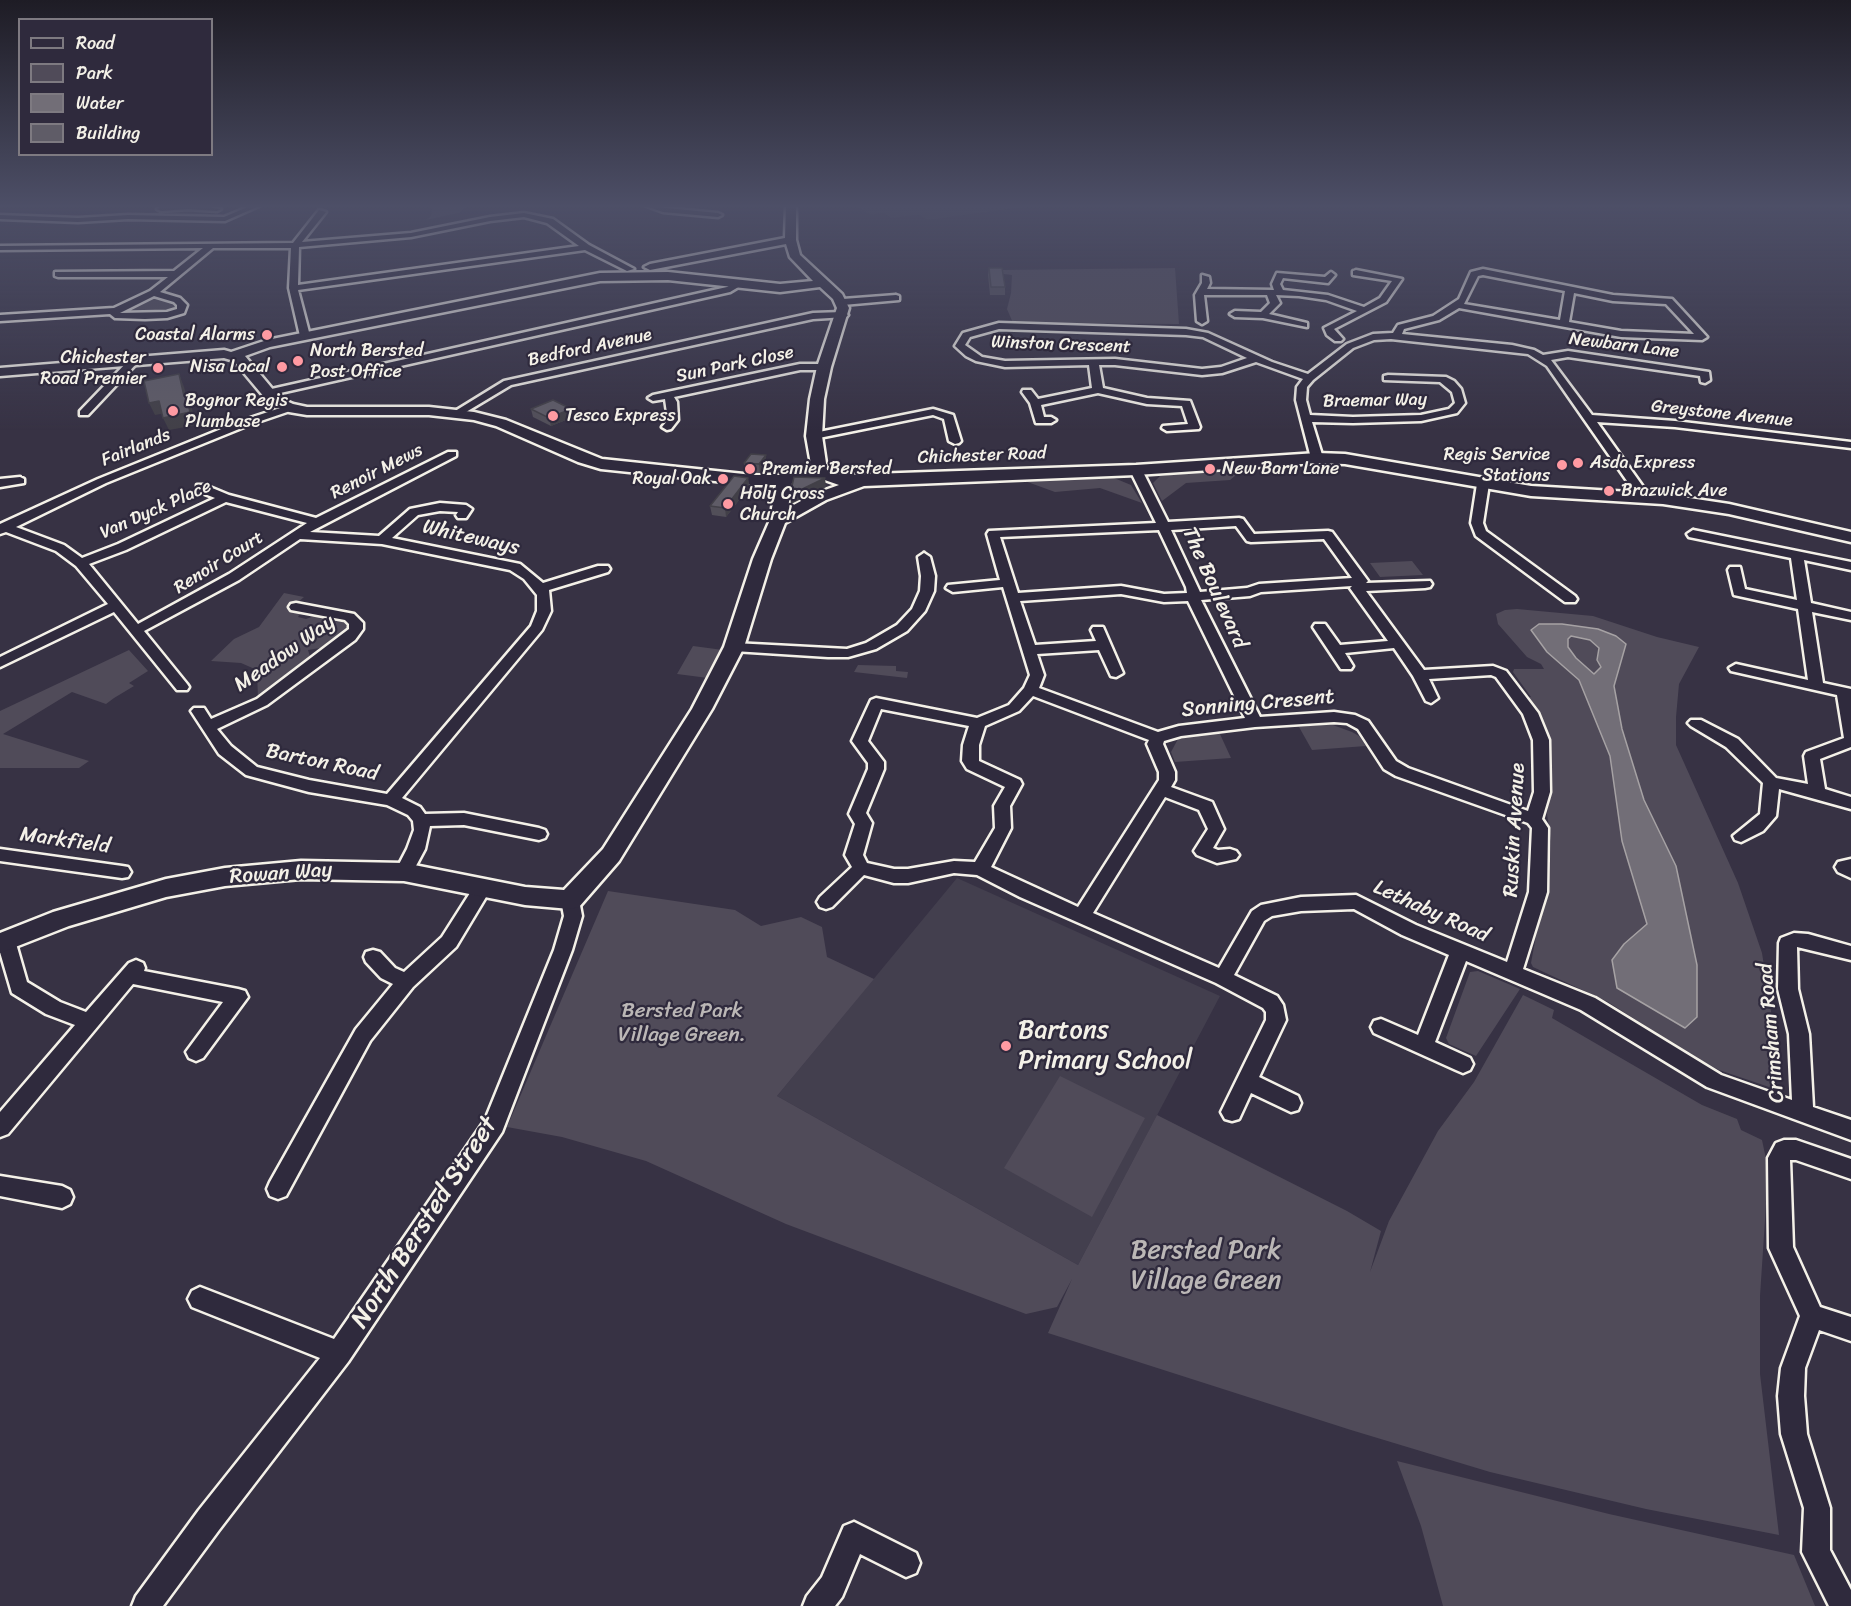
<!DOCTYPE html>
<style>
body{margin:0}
#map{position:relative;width:1851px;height:1606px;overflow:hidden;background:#373244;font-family:Sriracha,sans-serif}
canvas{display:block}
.legend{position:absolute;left:18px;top:18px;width:195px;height:138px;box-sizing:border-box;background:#2f2a3d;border:2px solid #7e7a81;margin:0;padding:8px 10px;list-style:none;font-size:18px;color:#f4f1e8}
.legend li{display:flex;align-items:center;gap:12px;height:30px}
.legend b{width:30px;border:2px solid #7e7a81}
</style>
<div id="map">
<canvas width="1851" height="1606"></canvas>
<ul class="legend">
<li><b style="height:8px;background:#2f2a3d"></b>Road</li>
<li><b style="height:16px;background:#504b59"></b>Park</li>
<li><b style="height:16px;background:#726e77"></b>Water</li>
<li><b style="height:16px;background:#5f5c67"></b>Building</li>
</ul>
</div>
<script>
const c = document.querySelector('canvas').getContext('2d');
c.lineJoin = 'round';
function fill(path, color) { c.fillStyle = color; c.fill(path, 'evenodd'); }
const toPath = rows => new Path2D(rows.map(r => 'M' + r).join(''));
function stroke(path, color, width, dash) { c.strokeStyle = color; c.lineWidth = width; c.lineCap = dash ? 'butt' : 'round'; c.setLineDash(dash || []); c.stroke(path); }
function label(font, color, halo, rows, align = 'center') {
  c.font = font + ' Sriracha,sans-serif'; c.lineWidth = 4.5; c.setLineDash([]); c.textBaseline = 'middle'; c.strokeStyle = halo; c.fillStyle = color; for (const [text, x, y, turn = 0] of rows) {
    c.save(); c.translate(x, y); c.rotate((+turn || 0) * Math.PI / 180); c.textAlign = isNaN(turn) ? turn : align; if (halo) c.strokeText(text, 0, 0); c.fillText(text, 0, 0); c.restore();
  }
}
fill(toPath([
 [857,206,1032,206,928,220,920,215,891,218,883,213,870,215],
 [957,878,1220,996,1078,1265,777,1096]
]), '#433f4e');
fill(toPath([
 [432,206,467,206,459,213,426,220,431,216],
 [173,208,216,210,201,217,137,215],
 [1175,268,1179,324,1013,323,1007,309,1011,293,1012,275,996,273,996,270],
 [159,296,173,300,176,303,173,310,164,313,121,314,121,311,125,309],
 [1246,467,1230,480,1186,483,1162,501,1153,483,1160,476],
 [1114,478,1131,485,1142,503,1100,488,1055,492,1022,480],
 [1412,561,1423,575,1380,577,1370,563],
 [284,593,304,597,290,609,301,612,298,617,306,619,317,615,339,618,349,623,350,629,332,646,308,650,311,660,258,699,257,670,241,663,211,661,234,639,259,627],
 [1517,609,1593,616,1657,637,1699,647,1679,684,1676,717,1676,745,1738,883,1762,953,1773,1024,1776,1084,1772,1088,1719,1070,1694,1057,1608,1002,1533,967,1531,963,1536,936,1548,893,1551,841,1547,814,1551,788,1551,742,1527,698,1531,697,1513,672,1514,669,1544,669,1541,664,1527,657,1498,624,1496,614,1505,610],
 [693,646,723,650,708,678,677,674],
 [129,650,148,671,129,683,134,686,114,698,106,704,72,692,3,734,89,761,79,768,0,768,0,711],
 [858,665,896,666,896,671,908,672,907,678,854,672],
 [1330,724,1352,732,1359,736,1366,746,1312,750,1299,727],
 [1219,732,1231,758,1175,762,1171,752,1178,739],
 [608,891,735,910,761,926,801,917,822,927,827,957,874,979,777,1096,1078,1265,1157,1115,1347,1211,1381,1231,1370,1272,1389,1221,1438,1131,1474,1082,1523,995,1554,1010,1552,1018,1702,1105,1737,1119,1741,1130,1762,1140,1766,1159,1766,1205,1760,1296,1760,1374,1779,1535,1646,1509,1490,1472,1351,1430,1048,1333,1072,1279,1057,1307,1026,1314,786,1224,646,1161,562,1137,507,1127],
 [1478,971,1520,989,1476,1056,1449,1044,1446,1038,1470,972],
 [1060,1076,1145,1118,1092,1217,1004,1168],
 [1397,1461,1609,1514,1794,1555,1815,1606,1443,1606,1421,1526]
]), '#504b59');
const water = toPath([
 [1539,624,1562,624,1598,629,1616,636,1626,644,1614,686,1622,729,1644,800,1676,866,1697,965,1697,1017,1685,1028,1617,988,1612,960,1624,944,1647,924,1622,841,1610,756,1579,680,1547,652,1531,630,1539,624],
 [1571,636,1590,640,1599,648,1597,660,1601,667,1594,674,1576,658,1568,647,1568,639,1571,636]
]);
fill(water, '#726e77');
stroke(water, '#a6a2a4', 1.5);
const street = toPath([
 [200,206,221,209,217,211,188,209,161,211,157,209,161,207,200,206],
 [250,206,259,206,225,221,128,219,78,222,0,219,0,215,78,218,128,215,224,217,250,206],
 [646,206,718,213,722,215,718,217,663,212,646,206],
 [319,210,326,212,302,242,411,233,490,217,524,213,553,219,589,245,634,269,627,271,585,250,298,290,310,336,305,339,300,336,289,288,291,248,213,248,160,292,180,298,187,305,184,313,167,318,145,319,115,318,110,314,0,321,0,315,114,308,150,291,168,277,58,277,55,276,55,272,174,271,203,248,0,250,0,246,293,243,319,210],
 [524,217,547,223,579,246,298,285,299,247,411,237,490,221,524,217],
 [154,296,174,302,177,305,177,309,167,312,120,313,154,296],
 [1483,269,1613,295,1672,299,1707,337,1702,340,1621,337,1459,308,1439,320,1404,329,1402,334,1512,345,1534,350,1543,355,1568,351,1709,372,1710,380,1705,383,1701,382,1700,376,1568,357,1551,360,1592,415,1675,421,1851,442,1851,448,1675,427,1597,422,1651,498,1645,502,1641,501,1547,366,1528,354,1391,339,1374,340,1353,348,1313,380,1307,387,1306,400,1310,415,1353,417,1421,415,1449,409,1455,403,1452,392,1440,382,1384,380,1384,376,1388,375,1446,377,1454,381,1461,389,1465,403,1457,413,1421,421,1353,423,1312,422,1323,458,1317,461,1311,458,1296,400,1297,387,1303,379,1256,362,1222,373,1202,375,1115,365,1099,365,1103,388,1147,398,1190,401,1200,427,1199,429,1167,431,1162,428,1163,426,1188,424,1182,406,1147,404,1098,393,1041,405,1044,417,1051,417,1056,420,1051,423,1036,423,1030,403,1022,392,1023,390,1031,390,1038,399,1092,388,1089,365,1005,367,976,361,966,356,955,346,963,333,999,323,1186,329,1208,333,1272,362,1308,374,1347,344,1373,334,1393,333,1398,325,1433,316,1459,299,1471,272,1483,269],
 [1483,275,1565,291,1560,320,1464,304,1478,276,1483,275],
 [1574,293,1613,301,1666,304,1694,334,1621,331,1569,322,1574,293],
 [999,329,1186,335,1203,337,1247,358,1221,367,1202,369,1115,359,1005,361,982,357,965,345,970,337,999,329],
 [1356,270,1402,279,1386,302,1334,329,1343,339,1341,341,1335,341,1327,335,1324,328,1357,311,1326,300,1299,296,1276,295,1280,303,1269,314,1307,323,1307,327,1263,318,1235,317,1230,314,1235,311,1261,312,1270,303,1267,295,1204,295,1207,321,1202,324,1197,321,1195,295,1202,283,1202,275,1209,277,1210,283,1207,289,1274,290,1272,284,1277,273,1325,277,1331,272,1335,275,1328,283,1283,278,1280,284,1283,290,1328,295,1364,307,1380,298,1392,281,1353,275,1353,271,1356,270],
 [738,281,745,283,730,292,267,396,262,393,267,390,727,287,738,281],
 [896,295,899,296,899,300,843,305,838,302,843,299,896,295],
 [843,312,848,315,846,317,813,319,511,385,461,415,453,415,452,413,504,381,813,313,843,312],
 [128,361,137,363,88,415,80,415,80,411,128,361],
 [800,364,824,364,829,367,824,370,800,370,674,397,677,402,678,420,671,429,667,430,662,427,668,420,665,399,653,401,648,398,653,395,800,364],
 [289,405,293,406,293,410,249,425,106,483,16,527,64,545,82,558,118,544,215,498,197,491,197,485,205,485,229,495,316,518,448,452,456,452,456,456,310,532,379,536,410,509,440,503,466,505,472,509,466,518,458,518,456,515,458,512,440,511,418,515,392,538,520,564,543,583,598,566,608,566,610,569,608,572,549,590,551,611,542,630,402,798,420,807,425,814,464,813,539,828,545,830,547,834,545,838,539,840,464,825,430,826,425,849,410,877,404,878,398,877,395,872,407,849,414,830,413,821,408,815,387,805,309,792,246,775,219,754,191,711,194,708,204,708,211,719,257,699,349,629,349,624,345,620,291,610,289,607,291,604,296,603,354,614,363,623,363,629,355,640,267,705,217,729,231,746,257,767,309,780,387,794,531,626,537,611,537,595,524,579,510,570,382,544,300,539,239,580,144,631,187,684,189,687,187,690,177,690,114,612,0,667,0,657,108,604,76,566,56,551,6,532,0,534,0,524,98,479,241,421,289,405],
 [226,502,307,523,229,574,138,624,89,564,126,550,226,502],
 [933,409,953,415,961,441,959,443,955,444,949,441,944,419,933,415,814,439,808,436,814,433,933,409],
 [1136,467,1142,470,1168,522,1239,518,1243,519,1254,534,1328,531,1332,532,1368,581,1366,583,1430,581,1432,584,1430,587,1425,588,1366,591,1424,670,1493,666,1506,671,1538,713,1549,740,1550,792,1542,819,1548,828,1547,892,1523,969,1595,998,1721,1075,1792,1100,1789,1034,1778,989,1779,943,1781,938,1794,933,1808,934,1851,946,1851,960,1797,947,1798,989,1809,1034,1813,1107,1851,1120,1851,1140,1707,1087,1581,1010,1466,961,1435,1042,1470,1058,1473,1064,1470,1070,1463,1073,1456,1070,1374,1033,1371,1027,1374,1021,1381,1019,1418,1035,1449,955,1402,935,1354,909,1301,911,1272,916,1264,921,1234,975,1277,996,1283,1005,1286,1020,1259,1077,1298,1096,1301,1103,1298,1110,1291,1112,1251,1093,1239,1119,1232,1121,1225,1119,1221,1112,1266,1020,1266,1012,1263,1008,1216,983,1020,897,977,875,954,873,908,883,894,883,864,875,832,907,826,909,820,907,817,902,820,897,852,867,845,855,855,824,849,814,868,769,868,763,852,741,871,700,876,698,977,718,1009,705,1024,688,1030,675,1003,587,953,592,946,588,948,585,1000,580,987,534,989,531,1156,523,1130,470,1136,467],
 [1236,526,1247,541,1251,542,1324,539,1352,578,1259,584,1247,588,1200,592,1171,530,1236,526],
 [1159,530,1186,587,1187,593,1164,594,1121,586,1018,593,1000,537,1159,530],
 [1352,586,1350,588,1388,641,1340,645,1325,624,1315,624,1313,627,1341,669,1351,669,1353,666,1345,653,1394,648,1413,676,1426,701,1431,703,1438,698,1429,679,1491,675,1496,677,1523,714,1533,740,1534,792,1528,811,1408,768,1396,761,1368,721,1355,715,1334,712,1260,717,1201,600,1250,596,1261,592,1352,586],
 [1121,594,1164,602,1188,601,1245,718,1179,726,1158,732,1039,688,1044,675,1037,654,1099,650,1111,676,1116,677,1123,673,1103,627,1093,627,1091,630,1096,641,1035,645,1020,601,1121,594],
 [1033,696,1149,740,1147,744,1159,772,1159,780,1078,907,991,867,1011,828,1010,806,1022,784,1020,780,979,761,979,745,985,726,1019,711,1033,696],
 [881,709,969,726,963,745,962,761,967,769,1005,787,994,806,995,828,975,862,954,861,908,869,894,869,867,863,863,855,872,823,866,813,884,769,884,762,868,741,881,709],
 [1334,722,1347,723,1358,729,1384,769,1396,776,1528,823,1532,828,1529,892,1507,962,1416,925,1356,895,1301,897,1261,905,1252,911,1219,968,1093,913,1165,797,1199,810,1208,829,1194,851,1197,855,1217,863,1236,859,1239,855,1236,851,1230,849,1218,850,1213,848,1224,829,1212,802,1171,787,1175,780,1175,772,1163,744,1164,741,1181,736,1255,727,1334,722],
 [20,477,24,479,24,483,0,487,0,479,20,477],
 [1483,480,1489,484,1483,523,1486,531,1575,596,1577,599,1575,602,1565,602,1476,536,1471,523,1477,484,1483,480],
 [1693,530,1851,562,1851,570,1804,560,1811,603,1851,612,1851,620,1812,612,1823,683,1851,689,1851,747,1820,759,1825,789,1851,797,1851,809,1779,789,1776,816,1763,831,1741,842,1735,840,1733,836,1760,814,1763,783,1726,747,1691,726,1688,723,1691,720,1701,720,1738,739,1776,778,1808,784,1804,756,1806,752,1844,738,1837,695,1731,671,1729,668,1736,664,1808,680,1798,609,1734,595,1728,570,1730,567,1740,567,1745,589,1797,600,1791,558,1689,537,1687,534,1693,530],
 [924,553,930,557,935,576,934,591,925,611,907,631,876,649,848,657,828,657,734,651,727,647,734,643,847,649,866,643,897,625,912,609,920,591,921,576,918,557,924,553],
 [0,849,122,866,128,867,131,872,128,877,122,878,0,861,0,849],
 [1851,859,1851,878,1838,872,1835,867,1838,862,1851,859],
 [483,880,489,882,492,887,456,947,413,987,370,1041,286,1196,278,1199,270,1196,267,1189,270,1182,356,1029,393,984,381,978,366,962,364,957,366,952,373,950,380,952,395,968,404,972,442,937,477,882,483,880],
 [570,893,576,895,579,900,582,916,572,950,502,1132,348,1362,219,1530,163,1606,132,1606,136,1596,199,1510,320,1358,192,1307,188,1299,192,1291,200,1287,334,1339,485,1120,554,950,564,916,561,900,564,895,570,893],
 [6,933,13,935,15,940,27,982,60,1002,86,1012,129,963,136,960,143,963,145,968,144,971,238,989,245,991,248,997,203,1058,196,1061,189,1058,186,1052,223,1002,133,984,8,1134,0,1137,0,1112,75,1025,46,1014,12,993,0,952,0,935,6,933],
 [1784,1140,1796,1140,1851,1159,1851,1179,1796,1160,1790,1160,1793,1247,1820,1307,1851,1317,1851,1341,1819,1330,1805,1368,1804,1396,1807,1434,1830,1508,1830,1550,1851,1590,1851,1606,1829,1606,1802,1552,1804,1508,1781,1434,1778,1396,1781,1368,1800,1316,1769,1248,1768,1158,1776,1143,1784,1140],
 [0,1176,62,1186,70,1190,73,1197,70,1204,62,1208,0,1196,0,1176],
 [854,1522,916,1553,920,1563,916,1573,906,1577,860,1554,842,1597,835,1606,803,1606,807,1596,822,1577,844,1526,854,1522]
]);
const secondary = toPath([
 [786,206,796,206,796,240,800,255,842,294,849,308,831,367,824,399,822,436,827,470,842,475,1136,465,1317,453,1345,454,1531,486,1663,494,1729,504,1851,532,1851,542,1729,514,1663,504,1531,496,1345,464,1317,463,1136,475,864,486,826,500,785,523,771,559,744,647,712,709,619,861,579,907,570,909,525,905,404,881,301,879,225,886,166,897,69,926,0,953,0,933,53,912,166,879,225,868,301,861,404,863,525,887,564,890,603,849,692,709,724,647,753,559,770,520,776,485,753,485,601,469,578,462,496,426,474,420,429,415,307,415,289,412,270,404,234,361,224,358,0,376,0,368,224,350,231,352,267,340,600,273,668,272,780,284,813,281,790,257,786,244,650,270,644,267,650,264,785,238,786,206],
 [668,280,780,292,820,287,833,299,837,308,817,367,810,399,806,436,812,470,785,475,753,475,602,459,506,420,474,412,429,407,307,407,293,404,280,398,245,356,270,347,600,281,668,280],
 [819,478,839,485,814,494,788,508,792,483,819,478]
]);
stroke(street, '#f4f1e8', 5);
stroke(secondary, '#f4f1e8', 5);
fill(street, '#2f2a3d');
fill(secondary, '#2f2a3d');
fill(toPath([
 [989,268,1005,287,1005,295,990,295,988,275],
 [531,409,573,417,551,426,533,417],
 [744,463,766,464,760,473,745,472],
 [748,478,749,487,726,517,712,515,710,506]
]), '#524f59');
fill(toPath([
 [179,374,184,387,187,398,192,408,196,425,169,430,163,418,184,396],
 [159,401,165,413,155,415,149,403],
 [571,409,573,417,551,426,549,418],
 [766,455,766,464,760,473,759,464],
 [748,478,749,487,726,517,725,508],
 [825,478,826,487,791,504,790,495]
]), '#424048');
const building = toPath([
 [989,268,1002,268,1005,287,991,287,989,268],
 [179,374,184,396,186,395,190,412,163,418,159,401,149,403,144,381,179,374],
 [553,400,571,409,549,418,531,409,553,400],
 [751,454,766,455,759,464,744,463,751,454],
 [734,476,748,478,725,508,710,506,734,476],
 [794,477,825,478,790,495,794,477]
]);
fill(building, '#5f5c67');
stroke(building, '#424048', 1.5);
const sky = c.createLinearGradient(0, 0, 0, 430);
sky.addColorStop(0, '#1e1c25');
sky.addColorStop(0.48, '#4d4f67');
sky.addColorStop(1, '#4d4f6700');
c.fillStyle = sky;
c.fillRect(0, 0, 1851, 430);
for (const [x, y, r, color] of [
 [267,335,6,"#ff9aa2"],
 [298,361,6,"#ff9aa2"],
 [282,367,6,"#ff9aa2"],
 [158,368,6,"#ff9aa2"],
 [173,411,6,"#ff9aa2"],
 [553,416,6,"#ff9aa2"],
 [1578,463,6,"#ff9aa2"],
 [1562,465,6,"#ff9aa2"],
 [750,469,6,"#ff9aa2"],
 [1210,469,6,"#ff9aa2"],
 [723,479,6,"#ff9aa2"],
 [1609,491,6,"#ff9aa2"],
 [728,504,6,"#ff9aa2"],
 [1006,1046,6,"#ff9aa2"]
]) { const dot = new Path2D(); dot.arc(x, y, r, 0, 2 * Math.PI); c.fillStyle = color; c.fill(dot); stroke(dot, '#2f2a3d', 2); }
label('18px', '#f4f1e8', '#2f2a3d', [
 ["Coastal Alarms",255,335,"right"],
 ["North Bersted",310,351],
 ["Post Office",310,372],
 ["Chichester",146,358,"right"],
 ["Road Premier",146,379,"right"],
 ["Nisa Local",270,367,"right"],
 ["Bognor Regis",185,401],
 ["Plumbase",185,422],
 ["Tesco Express",565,416],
 ["Regis Service",1550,455,"right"],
 ["Stations",1550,476,"right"],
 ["Asda Express",1590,463],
 ["Premier Bersted",762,469],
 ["New Barn Lane",1222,469],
 ["Royal Oak",711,479,"right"],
 ["Brazwick Ave",1621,491],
 ["Holy Cross",740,494],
 ["Church",740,515]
], 'left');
label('18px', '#f4f1e8', '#2f2a3d', [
 ["Winston Crescent",1061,345,2],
 ["Newbarn Lane",1624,346,7],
 ["Bedford Avenue",590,348,-12],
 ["Sun Park Close",735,365,-12],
 ["Braemar Way",1375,401,-1],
 ["Greystone Avenue",1722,414,6],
 ["Fairlands",136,448,-22],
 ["Chichester Road",982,456,-2],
 ["Renoir Mews",377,472,-27],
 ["Van Dyck Place",156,510,-24],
 ["Renoir Court",219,563,-32]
]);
label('21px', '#f4f1e8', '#2f2a3d', [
 ["Whiteways",471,538,13],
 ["The Boulevard",1214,588,66],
 ["Meadow Way",285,654,-35],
 ["Sonning Cresent",1258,704,-5],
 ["Barton Road",322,763,12],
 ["Ruskin Avenue",1515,830,-87],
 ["Markfield",65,841,8],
 ["Rowan Way",281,874,-4],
 ["Lethaby Road",1431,912,24],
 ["Crimsham Road",1772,1033,-95]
]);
label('21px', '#bbb7b6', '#2f2a3d', [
 ["Bersted Park",682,1012],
 ["Village Green.",682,1036]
]);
label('26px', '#f4f1e8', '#2f2a3d', [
 ["Bartons",1018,1031],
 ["Primary School",1018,1061]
], 'left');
label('26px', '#f4f1e8', '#2f2a3d', [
 ["North Bersted Street",425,1223,-57]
]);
label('26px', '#bbb7b6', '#2f2a3d', [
 ["Bersted Park",1206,1251],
 ["Village Green",1206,1281]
]);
</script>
